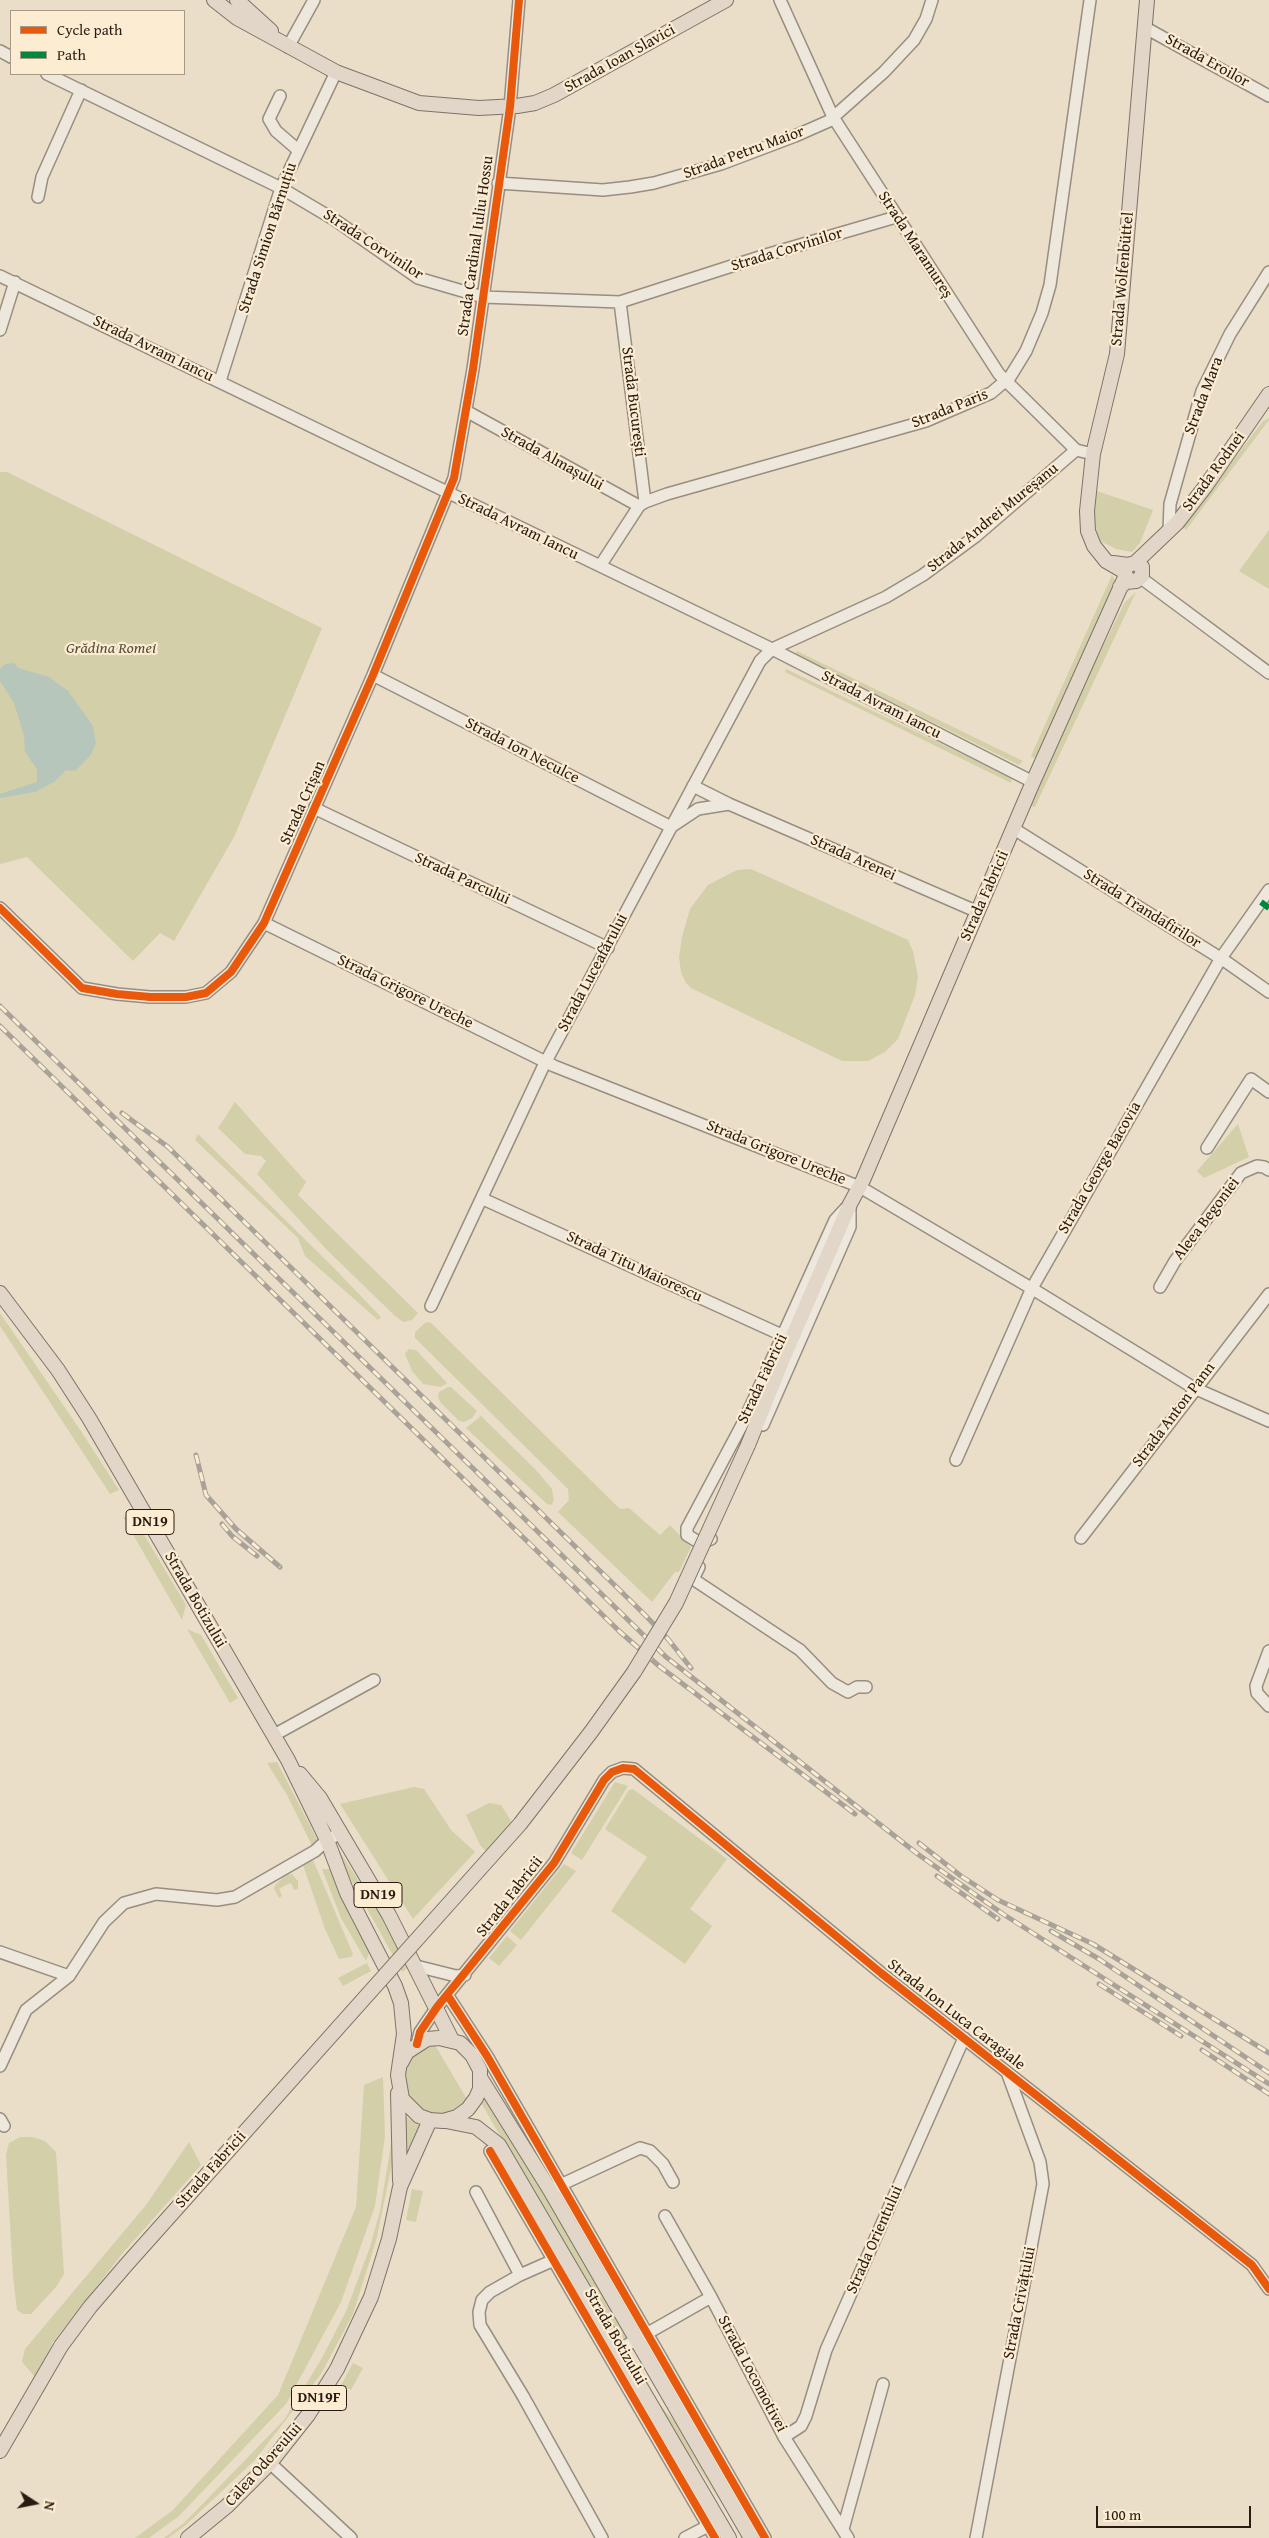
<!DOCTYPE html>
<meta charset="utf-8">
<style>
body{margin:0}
#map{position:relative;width:1269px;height:2538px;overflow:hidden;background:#ebdec8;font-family:"Gentium Book Plus",serif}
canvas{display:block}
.legend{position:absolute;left:10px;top:10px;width:175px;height:65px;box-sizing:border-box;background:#fcecd2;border:1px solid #a79985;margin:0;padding:6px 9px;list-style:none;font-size:15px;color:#281c12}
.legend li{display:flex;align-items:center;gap:10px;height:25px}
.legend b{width:25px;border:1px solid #a79985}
.north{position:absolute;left:10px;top:2478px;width:50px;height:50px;-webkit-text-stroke:4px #fcecd2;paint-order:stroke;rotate:101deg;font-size:14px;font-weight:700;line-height:20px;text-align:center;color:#281c12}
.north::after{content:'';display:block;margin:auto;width:18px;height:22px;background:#281c12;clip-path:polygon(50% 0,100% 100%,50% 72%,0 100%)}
.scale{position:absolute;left:1096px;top:2506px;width:155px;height:22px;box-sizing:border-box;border:2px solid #281c12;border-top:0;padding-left:6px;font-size:15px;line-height:18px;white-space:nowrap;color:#281c12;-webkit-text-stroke:4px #fcecd2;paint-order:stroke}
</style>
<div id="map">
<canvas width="1269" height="2538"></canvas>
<ul class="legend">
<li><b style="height:6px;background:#e8590c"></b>Cycle path</li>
<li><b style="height:6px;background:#00873e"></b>Path</li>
</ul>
<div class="north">N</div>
<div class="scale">100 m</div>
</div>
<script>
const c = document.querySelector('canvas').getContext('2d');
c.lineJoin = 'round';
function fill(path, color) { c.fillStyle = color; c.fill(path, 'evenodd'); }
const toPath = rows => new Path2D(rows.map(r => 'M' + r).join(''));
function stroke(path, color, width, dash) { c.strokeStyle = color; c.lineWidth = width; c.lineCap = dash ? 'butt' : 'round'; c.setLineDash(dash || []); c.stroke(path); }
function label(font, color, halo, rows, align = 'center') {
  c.font = font + ' "Gentium Book Plus",serif'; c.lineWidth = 4.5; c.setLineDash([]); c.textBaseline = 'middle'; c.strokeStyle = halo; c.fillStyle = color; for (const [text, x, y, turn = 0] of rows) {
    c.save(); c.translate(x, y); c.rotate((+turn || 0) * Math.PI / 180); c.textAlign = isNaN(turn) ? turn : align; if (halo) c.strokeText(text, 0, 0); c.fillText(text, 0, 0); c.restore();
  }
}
fill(toPath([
 [1269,418,1269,420,1186,530,1183,527,1263,421],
 [0,472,7,472,322,628,234,837,174,941,160,933,133,961,27,857,0,864],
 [1094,490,1153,510,1140,543,1132,552,1116,549,1100,541,1092,514],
 [1269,530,1269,589,1239,571],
 [1112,575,1116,582,1112,594,1037,757,1034,758,1031,756],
 [1136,592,1035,807,1031,806,1070,713,1125,602],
 [797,651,1023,761,1019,765,801,657,795,654],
 [786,669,1012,778,1011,783,785,672],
 [751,869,908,940,913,951,918,977,915,995,898,1039,885,1052,868,1061,842,1061,691,988,686,983,681,972,679,957,682,937,690,909,708,885,737,870],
 [235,1102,306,1182,298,1195,418,1313,412,1320,403,1322,394,1315,326,1249,257,1174,266,1161,261,1156,245,1154,218,1128],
 [1238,1124,1249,1157,1204,1178,1197,1171],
 [198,1134,333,1267,381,1317,378,1320,305,1256,298,1238,195,1140],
 [0,1313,81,1431,119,1490,110,1494,0,1326],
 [430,1322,620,1509,629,1508,660,1535,670,1525,691,1547,679,1572,675,1572,652,1602,558,1512,569,1500,568,1489,415,1338,415,1332,425,1323],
 [409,1349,416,1350,447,1383,441,1387,423,1384,412,1371,405,1354],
 [448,1387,451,1387,477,1411,472,1418,464,1422,459,1421,441,1403,438,1398,439,1392],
 [481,1416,536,1470,552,1489,554,1501,551,1505,547,1504,466,1428],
 [123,1517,134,1518,186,1605,182,1620],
 [187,1629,201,1635,238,1698,230,1703],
 [277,1762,322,1849,318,1858,287,1795,267,1763],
 [615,1782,628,1786,582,1860,571,1853],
 [414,1787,424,1789,451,1830,475,1852,413,1919,340,1804],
 [633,1789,727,1859,690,1909,712,1926,685,1964,611,1911,647,1857,605,1829,629,1790],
 [489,1803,501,1805,520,1835,495,1860,480,1845,466,1815],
 [335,1844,412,1964,402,1972,333,1847],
 [313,1860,353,1954,351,1957,339,1959,325,1929,303,1865],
 [564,1864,576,1871,521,1940,510,1931],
 [322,1869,332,1869,349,1913,370,1950,366,1961,341,1918],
 [292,1874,298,1881,298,1889,294,1890,291,1883,286,1885,279,1889,282,1896,279,1898,274,1888,276,1884,286,1875],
 [507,1936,517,1945,499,1966,489,1958],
 [367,1963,371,1971,343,1986,338,1978],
 [435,2045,468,2101,466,2106,442,2117,417,2111,402,2089,407,2061,423,2048],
 [383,2077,385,2136,375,2206,341,2302,286,2404,179,2516,149,2538,135,2538,173,2510,278,2395,356,2207,364,2085],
 [485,2092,630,2339,624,2339,581,2276,480,2101],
 [405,2116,423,2128,410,2155,404,2155],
 [20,2137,32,2137,45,2141,56,2152,64,2274,56,2287,31,2314,23,2314,17,2310,13,2276,6,2155,9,2143],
 [392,2138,394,2139,395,2150,376,2241,353,2314,321,2374,255,2460,186,2525,168,2538,164,2538,184,2523,284,2420,322,2358,347,2309,370,2247,380,2211],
 [189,2142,201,2165,122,2254,53,2342,35,2377,22,2362,25,2349,146,2205],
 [412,2189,423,2191,416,2222,406,2220],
 [353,2363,363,2368,351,2390,341,2385],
 [656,2400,675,2422,722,2505,694,2460,671,2435]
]), '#d2cfa9');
fill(toPath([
 [14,663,18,668,49,677,68,691,93,726,96,744,90,756,75,771,66,770,54,782,35,792,0,798,0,794,37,782,37,769,25,752,24,735,14,703,0,681,0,669,5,664]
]), '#b6c6bb');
const minor = toPath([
 [780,0,833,117,999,374,1076,450,1093,454],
 [1144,27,1269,96],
 [288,47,314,0],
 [0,51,11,57],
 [47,74,281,188,335,220,418,278,483,297,620,302,769,254,896,217],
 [280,96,269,119,276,131,298,150],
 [498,183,603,190,630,187,654,183,721,164,795,136,829,121,884,72,914,40,926,19,932,0],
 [38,197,42,177,81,90],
 [0,276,772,649,1033,782],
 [620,302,645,502],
 [0,330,15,282],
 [220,381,281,188,336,72],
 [466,411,639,506],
 [1169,531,1170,504,1202,391,1230,334,1269,272],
 [600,566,639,506,645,502,667,494,926,421,991,393,1010,377,1026,351,1042,313,1050,285,1090,0],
 [1141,578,1269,673],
 [373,675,671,827,698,809,729,804],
 [693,786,729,804,978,912],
 [316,809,608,948],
 [1014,829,1225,961,1269,992],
 [0,908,82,988,117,994,150,997,186,997,206,993,231,972,264,923,373,675,454,478,473,369,510,107,519,0],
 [264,923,554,1066,860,1187,1036,1291,1194,1388,1269,1421],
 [1207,1148,1251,1079,1269,1092],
 [483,1199,784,1336],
 [1160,1287,1175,1261,1241,1173,1257,1166,1264,1167,1269,1170],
 [431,1306,543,1067,760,661,772,649,886,597,923,575,976,536,1076,450],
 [763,1425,850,1227,850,1207],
 [956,1460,1032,1288,1221,958,1269,890],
 [1081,1538,1269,1294],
 [711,1539,700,1543,687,1535,687,1528,744,1421,835,1220,846,1208],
 [699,1567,693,1579,800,1650,832,1683,848,1692,857,1687,866,1687],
 [1269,1651,1256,1686,1257,1693,1269,1706],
 [274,1735,374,1680],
 [0,1952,69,1976],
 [416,1966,456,1976,465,1975],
 [448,1996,487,2056,765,2538],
 [417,2044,420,2032,437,2007,554,1863,604,1780,612,1772,623,1768,634,1769,881,1973,1252,2265,1269,2289],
 [0,2066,26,2010,69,1976,104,1922,124,1903,156,1894,217,1900,235,1897,315,1851,327,1840,341,1833],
 [0,2119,4,2126],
 [490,2151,715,2538],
 [556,2187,640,2148,650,2151,663,2164,673,2182],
 [476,2192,520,2275],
 [665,2216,711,2297,784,2437,848,2538],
 [554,2260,520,2275,490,2292,482,2300,479,2312,480,2325,523,2396,602,2538],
 [613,2353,711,2297],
 [784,2437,801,2426,806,2416,826,2350,964,2038],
 [270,2463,351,2538],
 [843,2529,883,2384],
 [685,2538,708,2526],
 [976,2538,1043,2184,1040,2162,1007,2072]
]);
const major = toPath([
 [214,0,237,18,336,72,419,103,479,108,517,106,535,103,554,95,726,0],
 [237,0,271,31],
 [1113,563,1128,565,1135,563,1177,523,1205,487,1269,394],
 [1125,572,1106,561,1094,546,1088,531,1087,511,1093,454,1117,354,1147,0],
 [1120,587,1126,582,1136,581,1142,576,1142,567,1135,563],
 [0,1293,58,1370,89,1418,288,1760,327,1840,347,1893,395,1986,401,2003,404,2034,398,2075,402,2099,419,2116,430,2120,443,2121,457,2117,468,2109,476,2098,480,2089,480,2070,472,2055,460,2043,439,2038,427,2039,407,2052,401,2063],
 [748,1445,782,1361,850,1204,863,1180,1033,782,1126,575],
 [300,1774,320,1798,389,1915,452,2040],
 [481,2079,550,2190,751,2538],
 [398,2093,400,2181],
 [446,2121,476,2127,499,2145,729,2538],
 [0,2451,61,2346],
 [188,2538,227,2506,270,2463,308,2415,337,2369,371,2297,389,2239,400,2187,430,2120]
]);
stroke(minor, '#978e80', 14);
stroke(major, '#7c7468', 16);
stroke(minor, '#eee7dc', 11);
stroke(major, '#e1d6c7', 14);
const rail = toPath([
 [0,1006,666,1657,919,1855,1003,1914,1269,2084],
 [0,1026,619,1631,659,1666,855,1814],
 [122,1113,168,1147,643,1613,668,1639,691,1668],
 [196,1455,206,1495,236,1529,280,1567],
 [222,1524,232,1536,257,1556],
 [919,1843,961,1876,998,1900,1093,1944,1269,2053],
 [937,1876,998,1919],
 [1051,1931,1099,1959,1269,2073],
 [1099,1984,1181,2036],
 [1202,2050,1269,2094]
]);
stroke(rail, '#a8a298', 5);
stroke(rail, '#fcecd2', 3, [9]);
const majorBridge = toPath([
 [61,2346,90,2307,127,2264,520,1824,591,1732,634,1672,676,1603,748,1445]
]);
stroke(majorBridge, '#7c7468', 16, []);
stroke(majorBridge, '#e1d6c7', 14);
stroke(toPath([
 [1261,902,1269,908]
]), '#00873e', 6, [12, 6]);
stroke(toPath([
 [0,908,82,988,117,994,150,997,186,997,206,993,231,972,264,923,373,675,454,478,473,369,510,107,519,0],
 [448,1996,487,2056,765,2538],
 [417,2044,420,2032,437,2007,554,1863,604,1780,612,1772,623,1768,634,1769,881,1973,1252,2265,1269,2289],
 [490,2151,715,2538]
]), '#e8590c', 8);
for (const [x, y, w] of [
 [150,1522,48],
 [378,1895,48],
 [319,2398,55]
]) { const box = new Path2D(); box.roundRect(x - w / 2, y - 12.5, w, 25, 4); c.fillStyle = '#fcecd2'; c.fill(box); stroke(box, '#281c12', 1); }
label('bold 15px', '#281c12', null, [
 ["DN19",150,1522],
 ["DN19",378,1895],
 ["DN19F",319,2398]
]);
label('16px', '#281c12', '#fcecd2', [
 ["Strada Ioan Slavici",620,59,-29],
 ["Strada Eroilor",1207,61,29],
 ["Strada Petru Maior",744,153,-20],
 ["Strada Simion Bărnuțiu",268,238,-72],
 ["Strada Corvinilor",373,245,33],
 ["Strada Maramureș",915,245,57],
 ["Strada Cardinal Iuliu Hossu",476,246,-82],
 ["Strada Corvinilor",787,250,-17],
 ["Strada Wolfenbüttel",1123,279,-85],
 ["Strada Avram Iancu",153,349,26],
 ["Strada Mara",1204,396,-69],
 ["Strada București",633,402,83],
 ["Strada Paris",950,409,-22],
 ["Strada Almașului",552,459,29],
 ["Strada Rodnei",1214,472,-54],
 ["Strada Andrei Mureșanu",993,518,-39],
 ["Strada Avram Iancu",518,527,26],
 ["Strada Avram Iancu",881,705,27],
 ["Strada Ion Neculce",522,751,27],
 ["Strada Crișan",303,803,-66],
 ["Strada Arenei",853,858,24],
 ["Strada Parcului",462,879,25],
 ["Strada Fabricii",985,896,-66],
 ["Strada Trandafirilor",1142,909,32],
 ["Strada Luceafărului",593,973,-62],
 ["Strada Grigore Ureche",405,992,26],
 ["Strada Grigore Ureche",776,1153,22],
 ["Strada George Bacovia",1100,1168,-60],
 ["Aleea Begoniei",1207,1219,-53],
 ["Strada Titu Maiorescu",634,1267,25],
 ["Strada Fabricii",763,1379,-65],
 ["Strada Anton Pann",1174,1415,-53],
 ["Strada Botizului",195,1600,60],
 ["Strada Fabricii",510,1897,-52],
 ["Strada Ion Luca Caragiale",956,2015,38],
 ["Strada Fabricii",211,2170,-48],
 ["Strada Orientului",875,2240,-66],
 ["Strada Crivățului",1020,2303,-79],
 ["Strada Botizului",615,2337,60],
 ["Strada Locomotivei",752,2374,62],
 ["Calea Odoreului",264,2465,-48]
]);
label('italic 16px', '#554e38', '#fcecd2', [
 ["Grădina Romei",111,649]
]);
</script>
